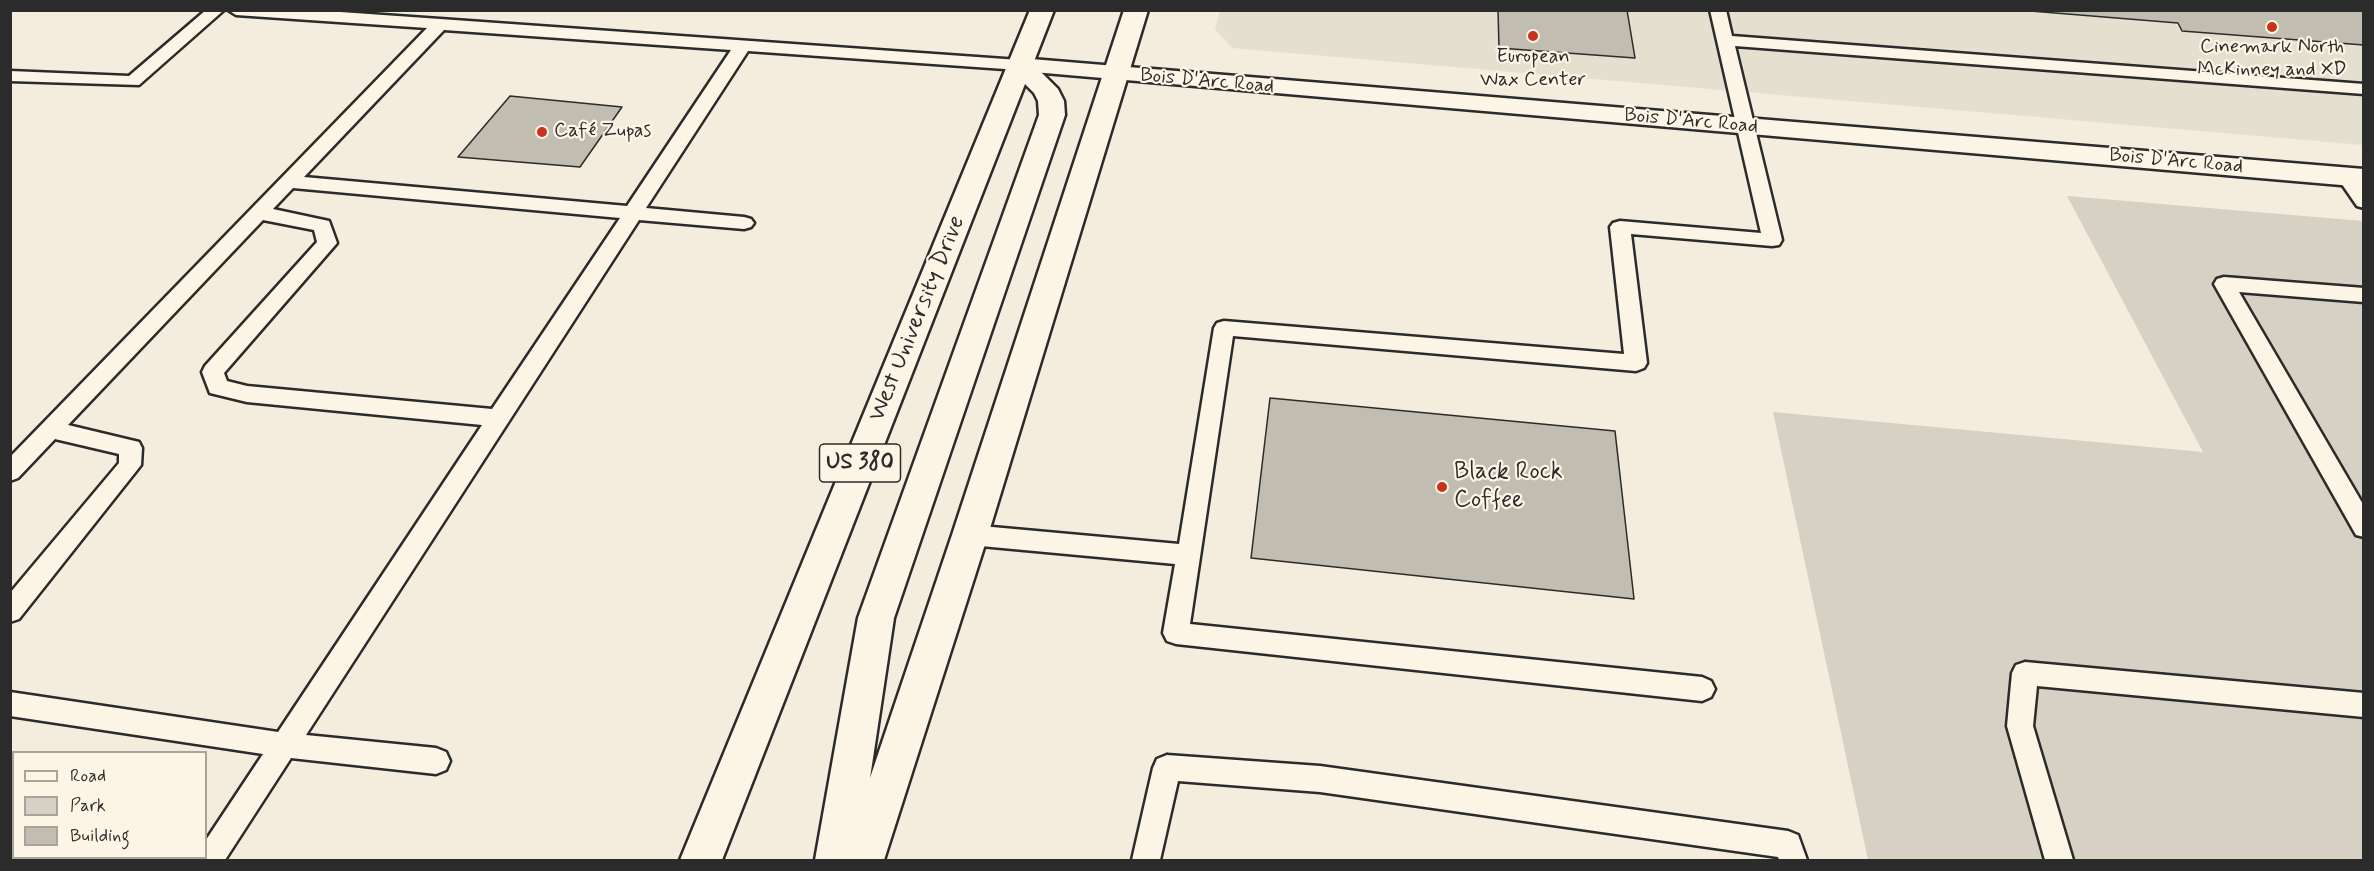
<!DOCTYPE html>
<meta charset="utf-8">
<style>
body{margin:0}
#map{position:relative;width:2374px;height:871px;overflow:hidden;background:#f4edde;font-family:Mynerve,sans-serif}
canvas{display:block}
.frame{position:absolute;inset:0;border:12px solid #2b2b2b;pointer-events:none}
.legend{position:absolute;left:12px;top:751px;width:195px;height:108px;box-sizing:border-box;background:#fcf5e5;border:2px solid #a8a49b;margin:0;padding:8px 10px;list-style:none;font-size:18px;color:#2b2b2b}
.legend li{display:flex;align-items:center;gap:12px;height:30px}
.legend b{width:30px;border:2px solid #a8a49b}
</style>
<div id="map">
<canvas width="2374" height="871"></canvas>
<div class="frame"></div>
<ul class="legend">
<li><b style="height:8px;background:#fcf5e5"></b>Road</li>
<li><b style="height:16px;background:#d6d1c4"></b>Park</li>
<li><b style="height:16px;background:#c2bdb1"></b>Building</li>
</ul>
</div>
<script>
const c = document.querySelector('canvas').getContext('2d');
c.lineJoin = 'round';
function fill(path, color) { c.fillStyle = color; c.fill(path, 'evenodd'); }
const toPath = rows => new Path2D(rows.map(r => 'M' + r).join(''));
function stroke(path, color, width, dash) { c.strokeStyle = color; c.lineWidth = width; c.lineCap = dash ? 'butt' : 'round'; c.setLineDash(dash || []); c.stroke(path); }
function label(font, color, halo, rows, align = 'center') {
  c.font = font + ' Mynerve,sans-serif'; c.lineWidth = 4.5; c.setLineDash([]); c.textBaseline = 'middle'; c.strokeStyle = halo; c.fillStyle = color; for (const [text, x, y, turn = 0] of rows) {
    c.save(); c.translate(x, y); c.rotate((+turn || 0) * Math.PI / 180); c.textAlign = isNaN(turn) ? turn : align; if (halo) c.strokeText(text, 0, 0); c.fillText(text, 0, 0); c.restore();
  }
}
fill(toPath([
 [1220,10,2363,11,2363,145,1232,48,1215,29]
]), '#e5dfd0');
fill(toPath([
 [2067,196,2363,221,2363,860,1868,860,1773,412,2203,452]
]), '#d6d1c4');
const building = toPath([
 [1498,10,1627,10,1635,58,1499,48,1498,10],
 [2018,10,2364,10,2364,45,2182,31,2178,23,2018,10],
 [510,96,622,107,580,167,458,157,510,96],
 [1270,398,1615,431,1634,599,1251,558,1270,398]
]);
fill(building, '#c2bdb1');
stroke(building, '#2b2b2b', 1.5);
const lane = toPath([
 [206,10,224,10,139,85,10,81,10,71,129,76,206,10],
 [228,10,312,10,440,19,1019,60,1025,61,1027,65,1025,69,1019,70,748,51,646,208,744,217,751,219,754,223,751,227,744,229,639,220,306,735,436,748,446,752,450,761,446,770,436,774,291,758,225,860,195,860,196,858,206,858,206,840,263,754,10,716,10,692,278,732,482,425,247,402,210,393,202,372,205,366,317,242,314,230,263,220,68,425,139,442,142,448,141,465,19,619,10,622,10,593,119,463,119,454,55,439,18,478,10,481,10,457,427,28,236,15,228,10],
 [444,30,731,50,627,206,304,177,444,30],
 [293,188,620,218,492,409,247,386,227,381,224,373,337,243,329,221,273,209,293,188],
 [1710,10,1726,10,1732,36,2364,84,2364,94,1735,46,1782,240,1779,245,1772,246,1631,234,1647,363,1644,368,1636,371,1233,336,1190,624,1702,677,1711,681,1715,689,1711,697,1702,701,1176,644,1167,641,1163,633,1175,564,970,545,962,542,958,535,962,528,970,525,1179,544,1214,328,1217,323,1224,321,1624,354,1610,227,1613,223,1620,221,1761,233,1710,10],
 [2346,171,2353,173,2364,188,2364,208,2357,206,2337,177,2339,173,2346,171],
 [2224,277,2364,288,2364,302,2239,292,2364,506,2364,537,2356,535,2214,284,2217,279,2224,277],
 [2025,662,2364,693,2364,717,2037,686,2033,726,2073,860,2045,860,2007,726,2012,673,2016,665,2025,662],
 [1167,755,1320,766,1788,831,1798,835,1807,860,1779,860,1778,857,1320,792,1178,781,1160,860,1132,860,1153,768,1157,759,1167,755]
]);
const street = toPath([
 [1019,58,2364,169,2364,187,1010,70,1007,65,1010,60,1019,58]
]);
const highway = toPath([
 [1030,10,1054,10,1033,64,1058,89,1064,101,1065,115,894,618,870,778,952,535,1124,10,1148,10,988,535,884,860,815,860,858,618,1039,115,1038,101,1034,93,1025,84,722,860,680,860,1030,10]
]);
stroke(lane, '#2b2b2b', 5);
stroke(street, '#2b2b2b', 5);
stroke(highway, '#2b2b2b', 5);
fill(lane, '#fcf5e5');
fill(street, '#fcf5e5');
fill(highway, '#fcf5e5');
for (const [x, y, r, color] of [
 [2272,27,6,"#c8321e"],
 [1533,36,6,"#c8321e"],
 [542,132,6,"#c8321e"],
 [1442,487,6,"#c8321e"]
]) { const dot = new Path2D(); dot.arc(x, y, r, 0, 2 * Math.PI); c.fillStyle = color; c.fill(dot); stroke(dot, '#fcf5e5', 2); }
label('20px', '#2b2b2b', '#fcf5e5', [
 ["Cinemark North",2272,48],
 ["McKinney and XD",2272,71],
 ["European",1533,58],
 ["Wax Center",1533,81],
 ["Café Zupas",554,132,"left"]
]);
label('20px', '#2b2b2b', '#fcf5e5', [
 ["Bois D'Arc Road",1207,82,5],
 ["Bois D'Arc Road",1691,122,5],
 ["Bois D'Arc Road",2176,162,5]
]);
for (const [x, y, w] of [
 [860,463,81]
]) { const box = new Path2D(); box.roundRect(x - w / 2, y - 19, w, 38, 4.5); c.fillStyle = '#fcf5e5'; c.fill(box); stroke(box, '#2b2b2b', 1.5); }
label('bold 22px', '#2b2b2b', null, [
 ["US 380",860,463]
]);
label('24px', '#2b2b2b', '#fcf5e5', [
 ["West University Drive",918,319,-68]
]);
label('24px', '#2b2b2b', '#fcf5e5', [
 ["Black Rock",1454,473],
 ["Coffee",1454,501]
], 'left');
</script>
